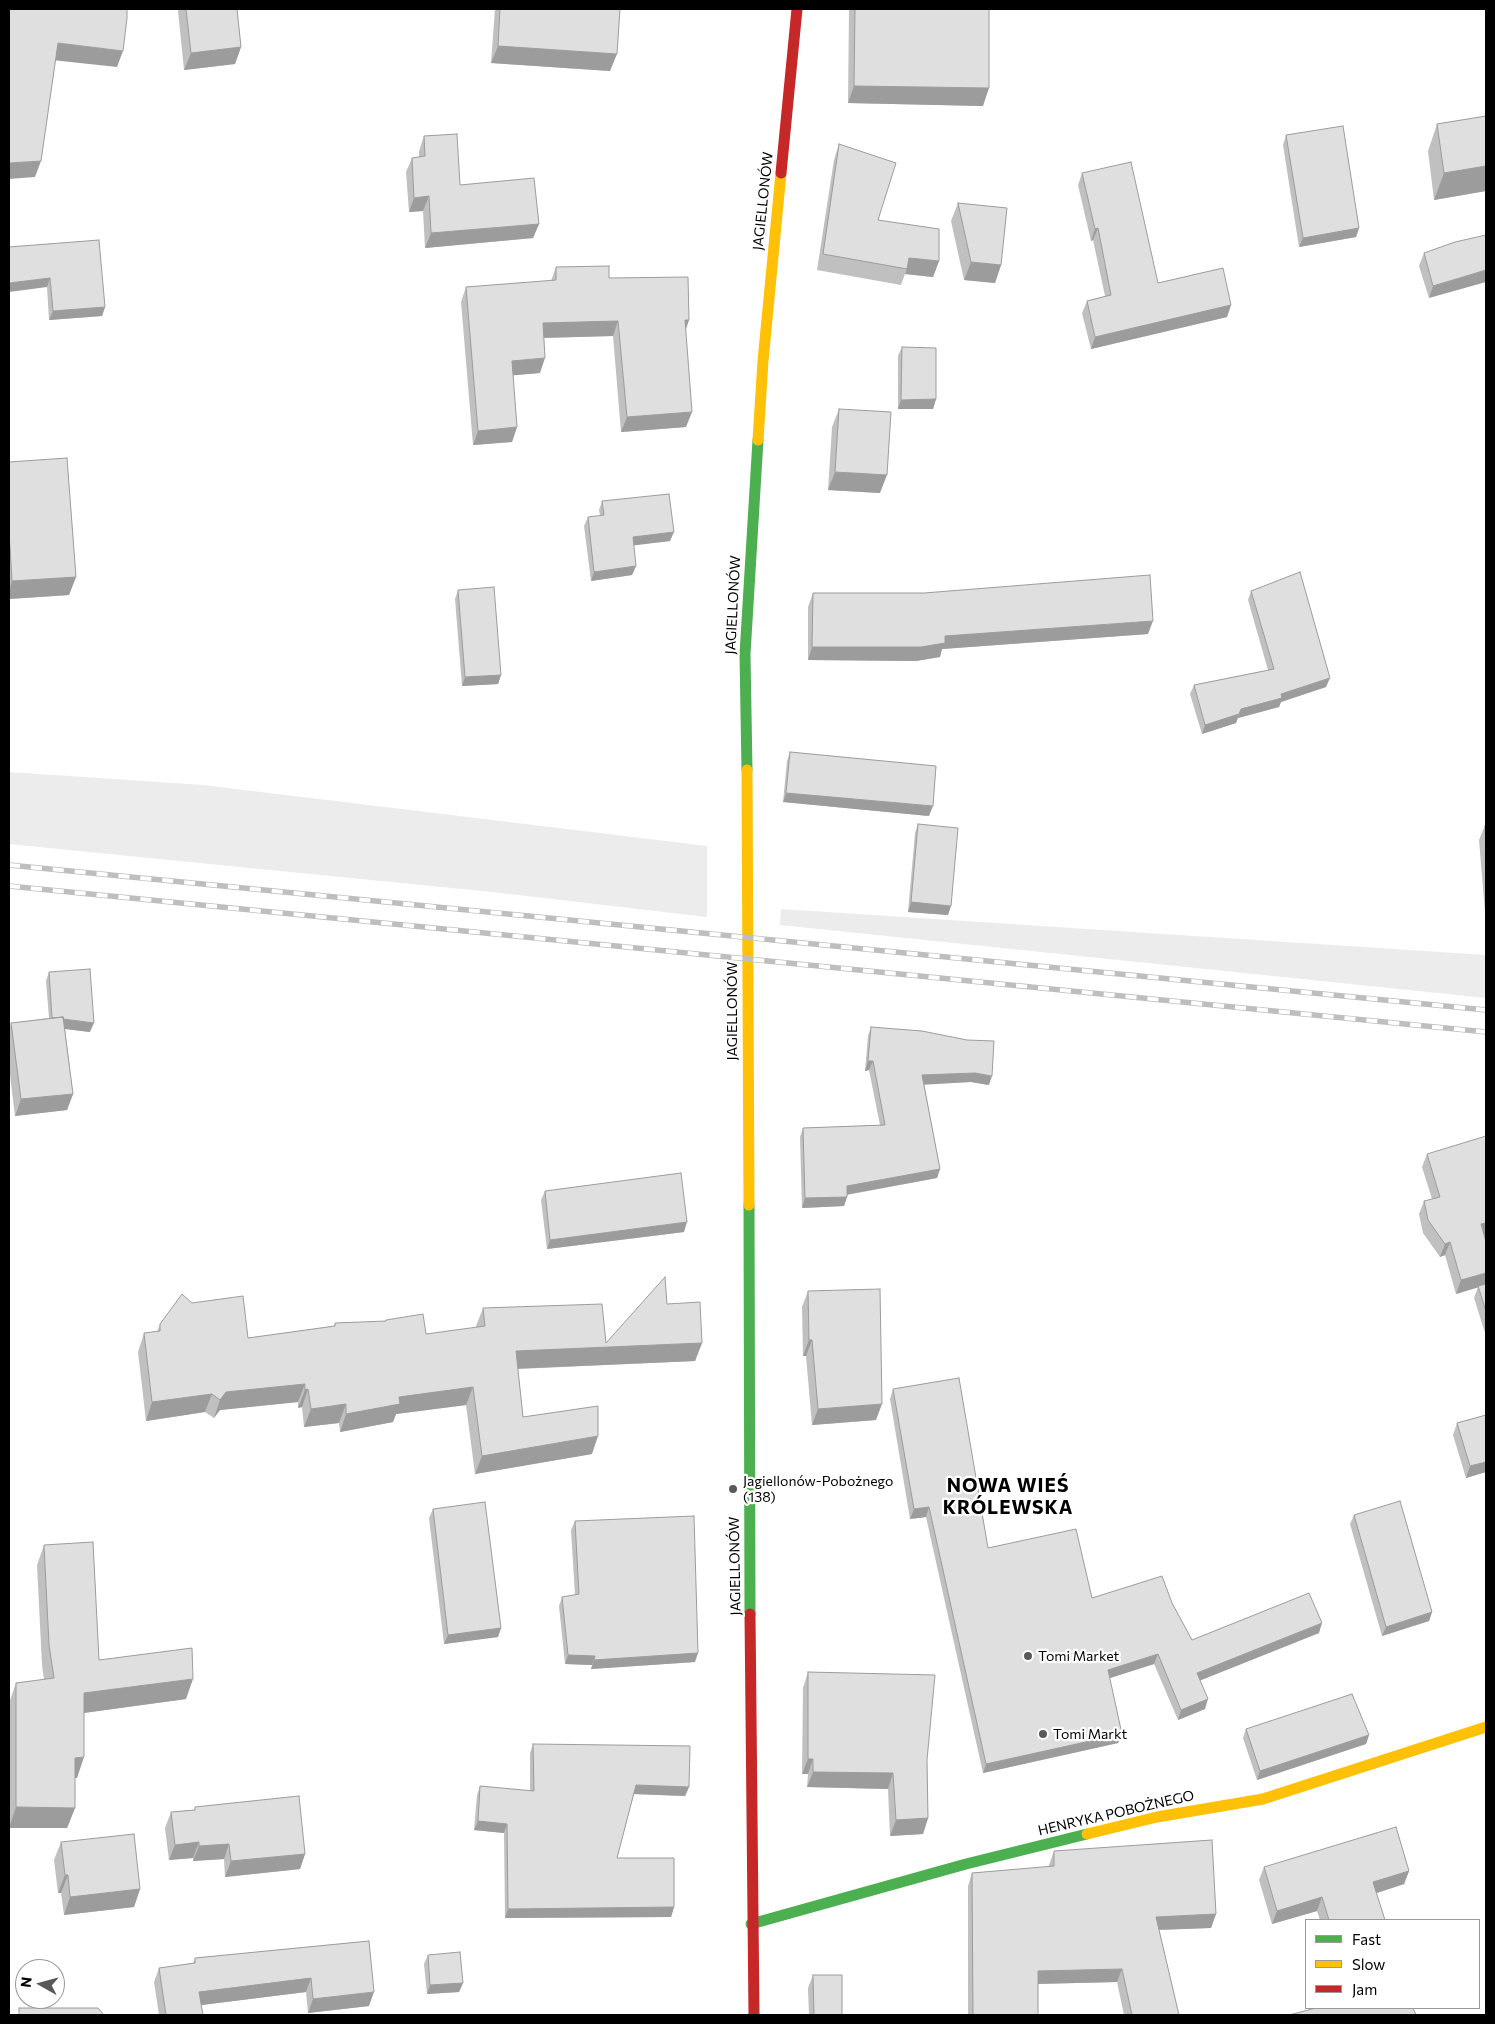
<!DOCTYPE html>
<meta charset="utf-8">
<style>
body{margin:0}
#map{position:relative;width:1495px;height:2024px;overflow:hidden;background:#fff;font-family:Commissioner,sans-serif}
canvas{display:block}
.frame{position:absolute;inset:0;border:10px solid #000;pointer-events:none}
.legend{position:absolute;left:1305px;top:1919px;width:175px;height:90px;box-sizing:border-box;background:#fff;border:1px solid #999;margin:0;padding:6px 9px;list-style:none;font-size:15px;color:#000}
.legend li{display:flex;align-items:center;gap:10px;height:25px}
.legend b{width:25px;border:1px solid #999}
.north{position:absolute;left:15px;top:1959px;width:50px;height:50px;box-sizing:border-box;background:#fff;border:1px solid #999;border-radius:50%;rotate:277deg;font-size:14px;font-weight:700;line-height:20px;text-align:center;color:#000}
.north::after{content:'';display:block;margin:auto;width:18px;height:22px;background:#595959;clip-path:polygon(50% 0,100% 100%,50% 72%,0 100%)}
</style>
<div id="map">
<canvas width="1495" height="2024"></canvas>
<div class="frame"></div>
<ul class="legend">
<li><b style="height:6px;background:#4caf50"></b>Fast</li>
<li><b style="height:6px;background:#ffc107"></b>Slow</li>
<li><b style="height:6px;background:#c62828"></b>Jam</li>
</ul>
<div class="north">N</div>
</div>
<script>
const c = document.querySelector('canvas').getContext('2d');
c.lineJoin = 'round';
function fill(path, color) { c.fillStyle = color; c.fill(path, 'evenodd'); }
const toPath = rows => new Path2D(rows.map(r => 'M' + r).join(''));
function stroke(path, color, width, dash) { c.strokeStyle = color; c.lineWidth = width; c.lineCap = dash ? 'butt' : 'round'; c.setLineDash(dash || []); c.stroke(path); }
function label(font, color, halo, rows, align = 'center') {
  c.font = font + ' Commissioner,sans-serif'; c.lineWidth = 4.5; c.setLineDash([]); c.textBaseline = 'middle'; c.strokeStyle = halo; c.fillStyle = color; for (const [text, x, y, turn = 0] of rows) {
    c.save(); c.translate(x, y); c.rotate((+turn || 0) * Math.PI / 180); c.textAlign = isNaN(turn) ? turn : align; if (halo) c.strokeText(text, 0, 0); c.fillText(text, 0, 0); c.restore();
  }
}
fill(toPath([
 [9,772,203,785,707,846,707,917,492,892,9,844],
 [781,909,1486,955,1486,998,780,925]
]), '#ececec');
stroke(toPath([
 [747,770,745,654,758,440],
 [749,1205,750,1614],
 [751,1924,966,1864,1087,1834]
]), '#4caf50', 11);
stroke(toPath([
 [758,440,763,361,781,173],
 [747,770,749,1205],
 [1087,1834,1157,1817,1263,1799,1486,1727]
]), '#ffc107', 11);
stroke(toPath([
 [781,173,797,9],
 [750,1614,754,2015]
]), '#c62828', 11);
const rail = toPath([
 [9,865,1486,1010],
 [9,886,1486,1032]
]);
stroke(rail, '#bebebe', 5.5);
stroke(rail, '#fff', 4, [11]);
fill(toPath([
 [179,9,237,9,241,47,235,64,184,70,178,11],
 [495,9,620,9,610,71,491,63],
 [849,9,989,9,983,106,848,103],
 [1486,116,1486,191,1434,200,1428,151,1437,124],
 [1286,135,1359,228,1356,237,1299,247,1283,145],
 [424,136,460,185,539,224,533,238,425,248,423,211,409,212,406,172,412,158,419,157,419,151],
 [839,144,878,220,939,261,933,277,905,274,901,285,817,270,834,160],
 [1082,173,1158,283,1231,305,1227,317,1091,349,1082,313,1087,301,1105,296,1093,240,1091,241,1078,185],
 [958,203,1001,265,995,283,964,280,951,221],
 [1486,235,1429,298,1419,266,1424,253],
 [9,247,105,307,102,316,49,320,47,287],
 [556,267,609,278,689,320,685,329,686,427,621,432,613,336,544,338,540,373,513,375,517,427,512,442,473,445,461,302,466,287,551,281],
 [902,347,936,399,933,409,898,409,898,356],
 [839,409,880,493,828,490,832,427],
 [9,462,76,577,69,595,9,599],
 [602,501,670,541,633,545,636,566,632,575,591,581,584,526,588,517,600,516,599,510],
 [458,590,501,675,498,684,462,686,455,599],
 [1251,591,1326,687,1281,702,1279,707,1238,718,1236,723,1202,734,1190,694,1194,685,1268,670,1248,600],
 [813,593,1148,634,942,649,940,657,916,661,808,660,808,607],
 [790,752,929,816,783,802,787,761],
 [918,824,948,915,908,912,915,833],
 [1486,824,1486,924,1479,840,1485,825],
 [49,972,90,1032,65,1029,73,1094,67,1110,15,1116,9,1067,9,1031,11,1023,49,1018,46,981],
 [871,1027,989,1085,971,1082,924,1084,940,1169,937,1178,847,1195,847,1197,844,1206,802,1208,800,1137,803,1128,880,1125,869,1070,865,1071,868,1036],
 [1427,1154,1484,1235,1486,1242,1486,1336,1474,1298,1478,1287,1456,1294,1445,1255,1440,1257,1423,1233,1419,1214,1424,1201,1432,1199,1422,1167],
 [545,1191,684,1232,547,1249,541,1200],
 [808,1291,876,1420,812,1425,806,1356,803,1356,802,1307],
 [192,1303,248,1338,334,1326,335,1323,385,1322,386,1320,426,1334,476,1328,476,1326,483,1308,606,1343,667,1304,702,1343,695,1361,518,1369,523,1417,592,1454,475,1474,466,1405,396,1414,393,1422,340,1432,339,1423,304,1427,302,1407,298,1408,298,1402,220,1410,214,1418,205,1412,146,1421,138,1352,144,1333,157,1332,160,1324],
 [893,1389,988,1548,1092,1598,1172,1603,1192,1640,1319,1633,1200,1680,1205,1709,1178,1720,1154,1664,1109,1678,1122,1734,1118,1743,983,1773,926,1517,910,1519,890,1399],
 [1486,1415,1486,1472,1466,1478,1453,1435,1457,1423],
 [433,1509,501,1628,498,1637,444,1644,429,1518],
 [1354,1515,1432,1612,1429,1621,1382,1636,1350,1524],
 [575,1521,695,1662,591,1669,592,1665,565,1664,559,1606,562,1597,575,1595,571,1530],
 [44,1545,99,1660,186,1699,84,1713,77,1778,75,1778,75,1808,67,1828,9,1828,9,1703,16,1683,44,1680,42,1665,37,1565],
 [808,1672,927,1760,928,1818,923,1834,890,1836,888,1789,807,1787,808,1774,802,1774,803,1688],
 [1246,1729,1369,1735,1366,1744,1257,1780,1243,1738],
 [533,1744,689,1787,685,1796,634,1794,617,1858,674,1907,671,1917,505,1918,504,1833,474,1830,477,1795,480,1786,530,1791,530,1753],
 [195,1807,305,1854,300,1869,225,1877,224,1859,193,1861,193,1858,169,1860,165,1828,171,1812,194,1810],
 [61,1842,140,1889,134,1907,64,1915,61,1893,58,1893,54,1860],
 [1054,1851,1216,1914,1211,1928,1159,1930,1179,2015,1124,2015,1117,1982,1038,1984,1038,2015,968,2015,968,1886,972,1873,1049,1867,1049,1865],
 [1264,1867,1409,1871,1404,1884,1376,1893,1385,1920,1320,1920,1317,1911,1272,1924,1259,1880],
 [369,1941,369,2006,308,2013,306,1992,201,2005,203,2015,159,2015,154,1982,159,1968,193,1963,195,1958],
 [428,1955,463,1983,459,1992,427,1994,424,1964],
 [813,1975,842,2015,809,2015,808,1988]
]), '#c0c0c0');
fill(toPath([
 [58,43,123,51,117,67,52,60],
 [498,46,617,54,610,71,491,63],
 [241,47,235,64,184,70,191,53],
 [854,86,989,88,983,106,848,103],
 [41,161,35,177,9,179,9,163],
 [1486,166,1486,191,1434,200,1444,173],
 [429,196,423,211,409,212,414,198],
 [539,224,533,238,425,248,431,233],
 [1098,228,1093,240,1091,241,1095,229],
 [1359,228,1356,237,1299,247,1303,238],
 [909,258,939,261,933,277,905,274,907,269],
 [971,262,1001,265,995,283,964,280],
 [1486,270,1486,282,1429,298,1433,286],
 [50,278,47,287,9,292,9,283],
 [1231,305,1227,317,1091,349,1095,337],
 [105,307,102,316,49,320,53,311],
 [685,320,689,320,684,335],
 [618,321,613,336,537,338,543,323],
 [545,358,540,373,506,376,512,361],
 [936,399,933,409,898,409,901,400],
 [692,412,686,427,621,432,627,417],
 [517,427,512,442,473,445,478,431],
 [835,472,887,475,880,493,828,490],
 [674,532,670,541,629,546,633,537],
 [636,566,632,575,591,581,594,572],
 [76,577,69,595,9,599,9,590,12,581],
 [1153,621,1148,634,942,649,940,657,916,661,808,660,812,647,945,636],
 [501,675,498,684,462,686,465,677],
 [1330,678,1326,687,1281,702,1279,707,1238,718,1241,709,1281,694],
 [1239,714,1236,723,1202,734,1205,725],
 [786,793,933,806,929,816,783,802],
 [911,902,951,906,948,915,908,912],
 [52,1018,94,1023,90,1032,49,1027],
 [868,1061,873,1061,869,1070,865,1071],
 [975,1073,992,1076,989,1085,971,1082,919,1085,922,1075],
 [73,1094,67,1110,15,1116,21,1099],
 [940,1169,937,1178,844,1195,847,1186],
 [847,1197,844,1206,802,1208,805,1198],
 [687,1222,684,1232,547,1249,550,1240],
 [1486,1223,1486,1235,1476,1238,1481,1224],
 [1450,1242,1445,1255,1440,1257,1445,1244],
 [1486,1273,1486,1285,1456,1294,1461,1280],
 [809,1340,812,1340,806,1356,803,1356],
 [702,1343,695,1361,510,1369,516,1351],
 [305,1384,298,1402,220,1410,214,1418,220,1400,226,1392],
 [473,1387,466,1405,396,1414,393,1422,340,1432,346,1414,399,1397],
 [308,1389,302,1407,298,1408,305,1390],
 [212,1394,205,1412,146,1421,152,1402],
 [346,1404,339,1423,304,1427,311,1409],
 [882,1404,876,1420,812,1425,818,1409],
 [598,1436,592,1454,475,1474,482,1456],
 [1486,1462,1486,1472,1466,1478,1470,1466],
 [929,1507,926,1517,910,1519,914,1509],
 [1432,1612,1429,1621,1382,1636,1386,1627],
 [1322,1623,1319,1633,1194,1683,1197,1673],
 [501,1628,498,1637,444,1644,448,1635],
 [698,1653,695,1662,591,1669,594,1660],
 [1158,1654,1154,1664,1104,1680,1108,1670],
 [568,1655,595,1656,592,1665,565,1664],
 [193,1679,186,1699,76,1714,84,1693],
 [1208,1699,1205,1709,1178,1720,1181,1710],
 [1122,1734,1118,1743,983,1773,986,1764],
 [1369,1735,1366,1744,1257,1780,1260,1771],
 [84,1757,77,1778,67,1778,75,1758],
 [808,1759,813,1759,808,1774,802,1774],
 [813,1772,893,1773,888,1789,807,1787],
 [636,1785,689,1787,685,1796,633,1794],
 [16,1807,75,1808,67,1828,9,1828],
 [928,1818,923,1834,890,1836,896,1820],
 [478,1821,507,1824,504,1833,474,1830],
 [199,1842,193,1858,169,1860,175,1845],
 [229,1844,224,1859,193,1861,199,1846],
 [305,1854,300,1869,225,1877,231,1861],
 [1409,1871,1404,1884,1368,1896,1373,1882],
 [65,1875,68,1875,61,1893,58,1893],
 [140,1889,134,1907,64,1915,70,1897],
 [1322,1897,1317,1911,1272,1924,1277,1911],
 [674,1907,671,1917,505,1918,508,1909],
 [1216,1914,1211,1928,1151,1930,1156,1917],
 [1122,1969,1117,1982,1033,1984,1038,1971],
 [311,1978,306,1992,194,2006,199,1992],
 [463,1983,459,1992,427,1994,430,1985],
 [374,1992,369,2006,308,2013,313,1999]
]), '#9c9c9c');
const building = toPath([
 [9,9,127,9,127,18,123,51,58,43,41,161,9,163,9,9],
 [186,9,237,9,241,47,191,53,186,9],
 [500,9,620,9,617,54,498,46,500,9],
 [855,9,989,9,989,88,854,86,855,9],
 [1486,116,1486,166,1444,173,1437,124,1486,116],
 [1343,126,1359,228,1303,238,1286,135,1343,126],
 [457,134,460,185,534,178,539,224,431,233,429,196,414,198,412,158,425,156,424,136,457,134],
 [839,144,896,163,878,220,939,229,939,261,909,258,907,269,823,254,839,144],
 [1131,162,1158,283,1223,268,1231,305,1095,337,1087,301,1111,295,1098,228,1095,229,1082,173,1131,162],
 [958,203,1007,208,1001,265,971,262,958,203],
 [1486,235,1486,270,1433,286,1424,253,1455,242,1486,235],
 [99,240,105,307,53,311,50,278,9,283,9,247,99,240],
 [609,266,609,278,688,277,689,320,685,320,692,412,627,417,618,321,543,323,545,358,512,361,517,427,478,431,466,287,556,280,556,267,609,266],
 [902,347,936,348,936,399,901,400,902,347],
 [839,409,891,412,887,475,835,472,839,409],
 [67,458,76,577,12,581,9,531,9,462,67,458],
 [669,494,674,532,633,537,636,566,594,572,588,517,604,515,602,501,669,494],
 [1300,572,1330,678,1281,694,1282,698,1241,709,1239,714,1205,725,1194,685,1274,669,1251,591,1300,572],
 [1150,575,1153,621,945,636,945,643,921,647,812,647,813,593,924,593,1150,575],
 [494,587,501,675,465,677,458,590,494,587],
 [790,752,936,766,933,806,786,793,790,752],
 [918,824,958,828,951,906,911,902,918,824],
 [1486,824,1486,842,1485,825,1486,824],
 [90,969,94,1023,63,1019,63,1017,52,1018,49,972,90,969],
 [63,1017,73,1094,21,1099,11,1023,63,1017],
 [871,1027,922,1031,967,1040,994,1041,992,1076,975,1073,922,1075,940,1169,847,1186,847,1197,805,1198,803,1128,885,1125,873,1061,868,1061,871,1027],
 [1486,1136,1486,1223,1481,1224,1486,1242,1486,1273,1461,1280,1450,1242,1445,1244,1428,1220,1424,1201,1440,1197,1427,1154,1486,1136],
 [681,1173,687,1222,550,1240,545,1191,681,1173],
 [665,1277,667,1304,700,1302,702,1343,516,1351,523,1417,598,1406,598,1436,482,1456,473,1387,399,1397,400,1404,346,1414,346,1404,311,1409,308,1389,305,1390,305,1384,226,1392,220,1400,212,1394,152,1402,144,1333,160,1331,160,1324,182,1294,192,1303,243,1296,248,1338,335,1326,335,1323,386,1321,386,1320,423,1314,426,1334,485,1326,483,1308,602,1304,606,1343,665,1277],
 [1486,1284,1486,1311,1478,1286,1486,1284],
 [880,1289,882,1404,818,1409,812,1340,809,1340,808,1291,880,1289],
 [959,1378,988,1548,1076,1529,1092,1598,1162,1576,1172,1603,1192,1640,1309,1593,1322,1623,1197,1673,1208,1699,1181,1710,1158,1654,1108,1670,1122,1734,986,1764,929,1507,914,1509,893,1389,959,1378],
 [1486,1415,1486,1462,1470,1466,1457,1423,1486,1415],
 [1400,1501,1432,1612,1386,1627,1354,1515,1400,1501],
 [485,1502,501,1628,448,1635,433,1509,485,1502],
 [694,1516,698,1653,594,1660,595,1656,568,1655,562,1597,579,1594,575,1521,694,1516],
 [93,1542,99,1660,192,1648,193,1679,84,1693,84,1757,75,1758,75,1808,16,1807,16,1683,54,1678,49,1645,44,1545,93,1542],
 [808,1672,935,1675,927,1760,928,1818,896,1820,893,1773,813,1772,813,1759,808,1759,808,1672],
 [1352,1694,1369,1735,1260,1771,1246,1729,1352,1694],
 [533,1744,690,1746,689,1787,636,1785,617,1858,674,1858,674,1907,508,1909,507,1824,478,1821,480,1786,534,1791,533,1744],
 [299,1796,305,1854,231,1861,229,1844,199,1846,199,1842,175,1845,171,1812,195,1810,195,1807,299,1796],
 [1396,1827,1409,1871,1373,1882,1385,1920,1329,1920,1322,1897,1277,1911,1264,1867,1396,1827],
 [134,1834,140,1889,70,1897,68,1875,65,1875,61,1842,134,1834],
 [1212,1840,1216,1914,1156,1917,1179,2015,1132,2015,1122,1969,1038,1971,1038,2015,973,2015,972,1873,1054,1866,1054,1851,1212,1840],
 [369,1941,374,1992,313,1999,311,1978,199,1992,203,2015,166,2015,159,1968,195,1963,195,1958,369,1941],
 [460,1952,463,1983,430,1985,428,1955,460,1952],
 [813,1975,842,1975,842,2015,814,2015,813,1975],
 [19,2008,98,2008,104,2015,19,2015,19,2008],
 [1316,2008,1413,2008,1416,2015,1289,2015,1316,2008]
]);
fill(building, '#dfdfdf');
stroke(building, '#9c9c9c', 1);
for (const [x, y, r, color] of [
 [733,1489,5,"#595959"],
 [1028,1656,5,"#595959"],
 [1043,1734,5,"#595959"]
]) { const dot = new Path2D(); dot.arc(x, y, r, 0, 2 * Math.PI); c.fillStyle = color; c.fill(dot); stroke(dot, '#fff', 2); }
label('14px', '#000', '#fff', [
 ["JAGIELLONÓW",763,201,-84],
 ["JAGIELLONÓW",733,605,-87],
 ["JAGIELLONÓW",732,1011,-90],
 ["JAGIELLONÓW",735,1566,-91],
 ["HENRYKA POBOŻNEGO",1116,1813,-13]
]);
label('14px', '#000', '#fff', [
 ["Jagiellonów-Pobożnego",743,1481],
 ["(138)",743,1497],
 ["Tomi Market",1038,1656],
 ["Tomi Markt",1053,1734]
], 'left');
c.letterSpacing = '1px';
label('bold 19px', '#000', '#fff', [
 ["NOWA WIEŚ",1008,1486],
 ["KRÓLEWSKA",1008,1508]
]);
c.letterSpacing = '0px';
</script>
